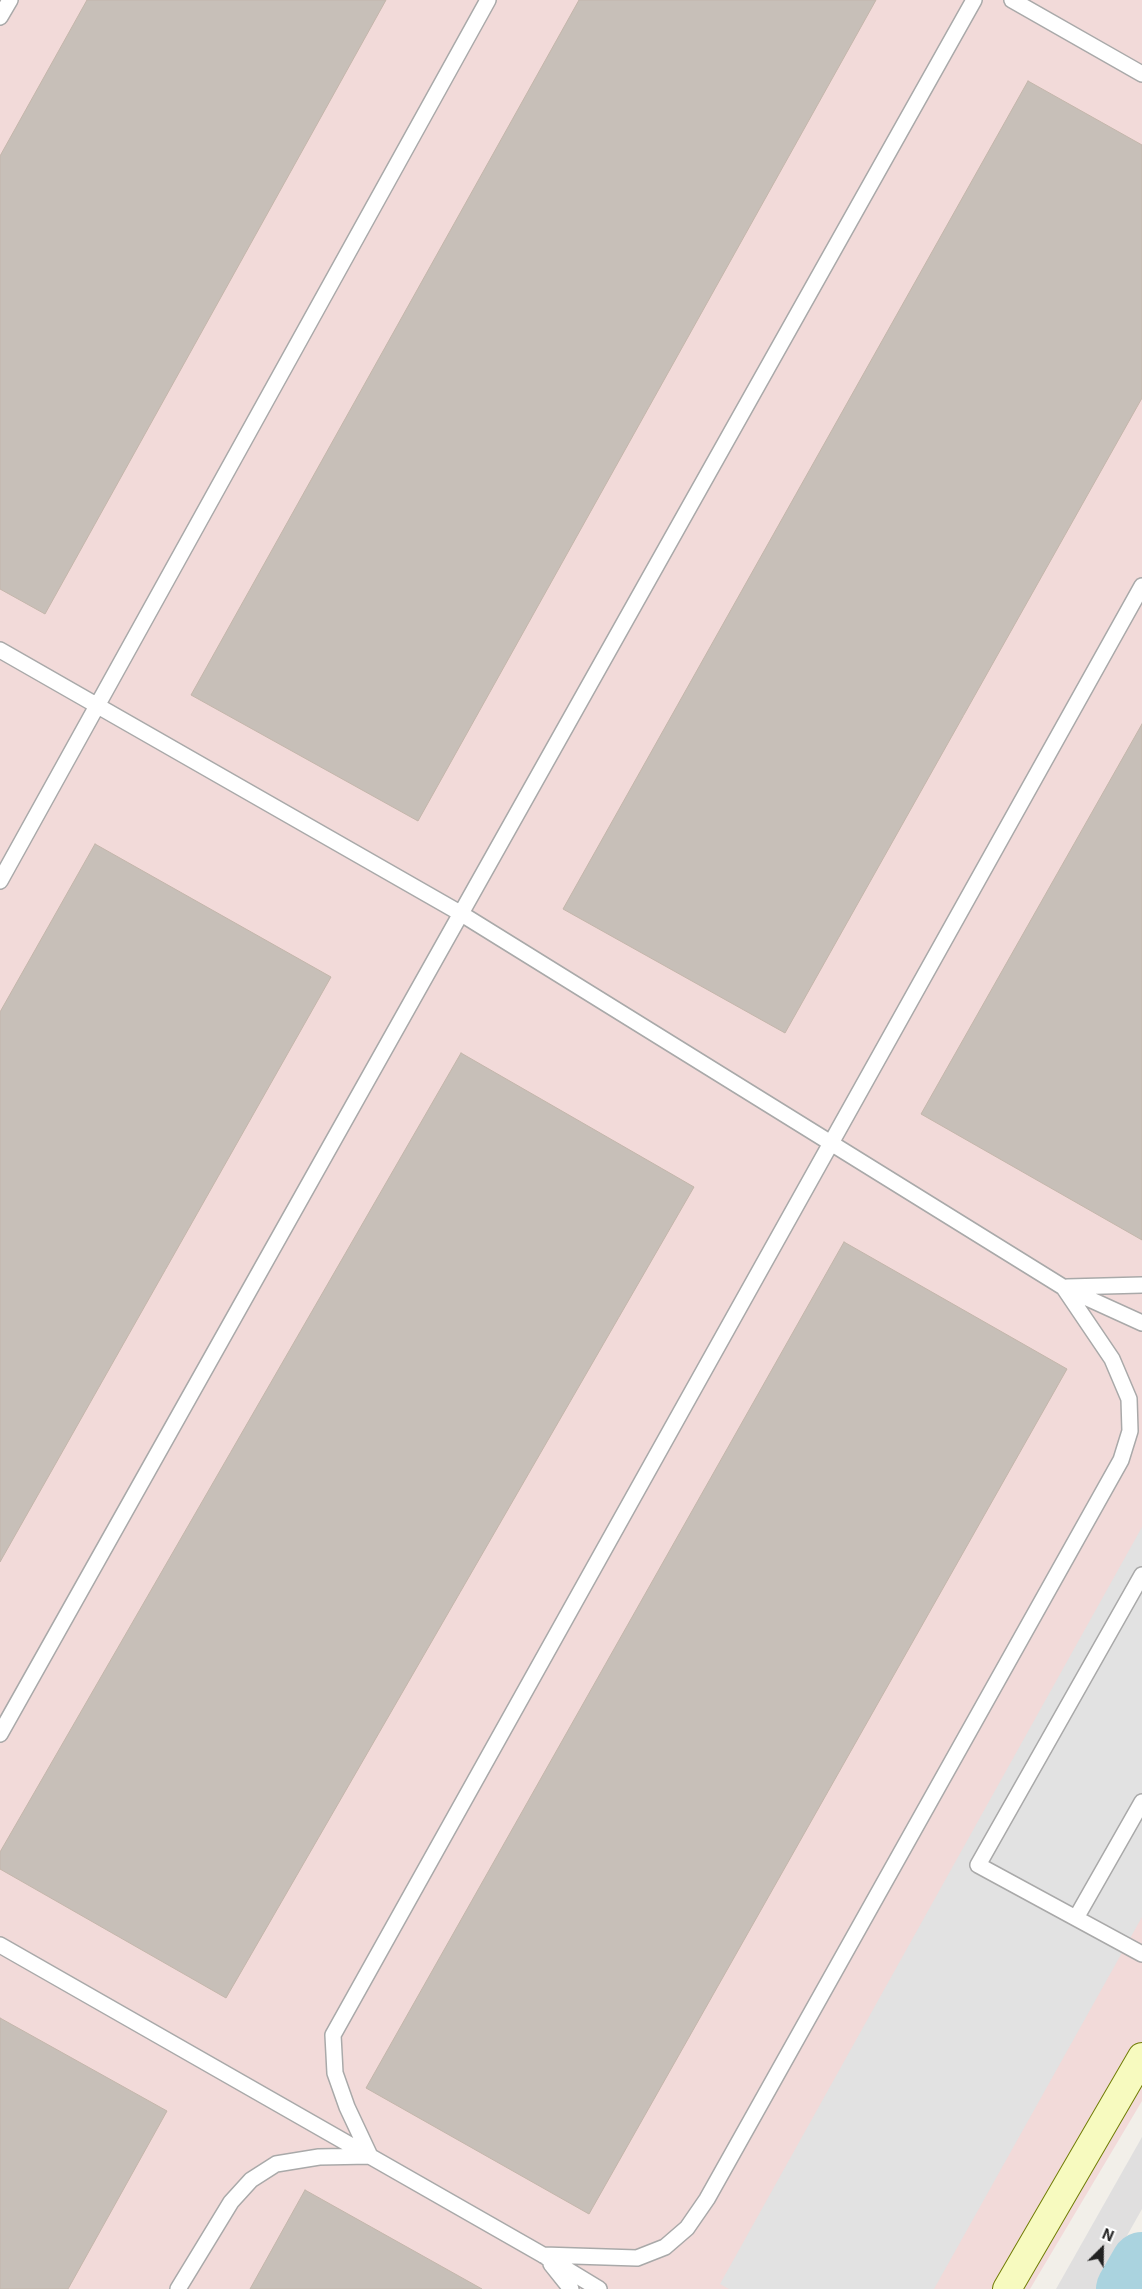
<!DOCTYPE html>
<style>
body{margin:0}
#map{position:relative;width:1142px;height:2289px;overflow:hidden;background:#f2efe9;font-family:Inter,sans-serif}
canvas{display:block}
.north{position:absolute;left:1077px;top:2224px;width:50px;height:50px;-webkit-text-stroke:4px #fff;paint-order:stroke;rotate:23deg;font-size:14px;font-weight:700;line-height:20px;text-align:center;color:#222}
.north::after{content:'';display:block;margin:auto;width:18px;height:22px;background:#222;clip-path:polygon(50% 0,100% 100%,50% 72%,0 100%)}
</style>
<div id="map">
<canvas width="1142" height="2289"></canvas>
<div class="north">N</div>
</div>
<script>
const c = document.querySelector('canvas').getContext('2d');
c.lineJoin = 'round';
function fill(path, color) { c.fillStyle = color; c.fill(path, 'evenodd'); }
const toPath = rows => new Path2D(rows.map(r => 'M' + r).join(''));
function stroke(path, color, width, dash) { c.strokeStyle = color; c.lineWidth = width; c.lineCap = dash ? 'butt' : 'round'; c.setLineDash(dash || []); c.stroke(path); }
fill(toPath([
 [1142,2137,1142,2209,1097,2289,1056,2289]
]), '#e0dfdf');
fill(toPath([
 [0,0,1142,0,1142,2101,1030,2289,0,2289]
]), '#f2dad9');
fill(toPath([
 [1142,1527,1142,1917,934,2289,729,2289,720,2284]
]), '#e2e2e2');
stroke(toPath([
 [1127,2289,1142,2263]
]), '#aad3df', 62);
const building = toPath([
 [87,0,386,0,45,614,0,589,0,156,87,0],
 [579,0,876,0,418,821,191,695,579,0],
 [1028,81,1142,145,1142,398,785,1033,563,909,1028,81],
 [1142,724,1142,1240,921,1114,1142,724],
 [95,844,331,977,0,1562,0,1012,95,844],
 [461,1053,694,1187,226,1998,0,1869,0,1852,461,1053],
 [844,1242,1067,1369,589,2214,366,2088,844,1242],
 [0,2018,167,2111,68,2289,0,2289,0,2018],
 [305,2190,482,2289,250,2289,305,2190]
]);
fill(building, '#c7bfb8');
stroke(building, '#c4b6ab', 1);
const lane = toPath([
 [1012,0,1142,74],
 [0,17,10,0],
 [0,650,460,913,1063,1287,1142,1323],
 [0,881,488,0],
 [1067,1287,1142,1285],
 [1142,1575,978,1865,1142,1954],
 [0,1734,974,0],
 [1076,1918,1142,1802],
 [0,1945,543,2255,599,2289],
 [543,2255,637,2258,665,2247,687,2228,707,2199,1121,1460,1130,1431,1129,1399,1112,1359,1064,1288],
 [551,2264,571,2289],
 [178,2289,231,2202,251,2180,276,2164,319,2157,370,2156,347,2107,335,2073,333,2035,1142,586]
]);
const secondary = toPath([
 [1007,2289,1142,2057]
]);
stroke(lane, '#a9a9a9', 18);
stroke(secondary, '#707d05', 30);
stroke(lane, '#fff', 15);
stroke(secondary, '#f7fabf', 28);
</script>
